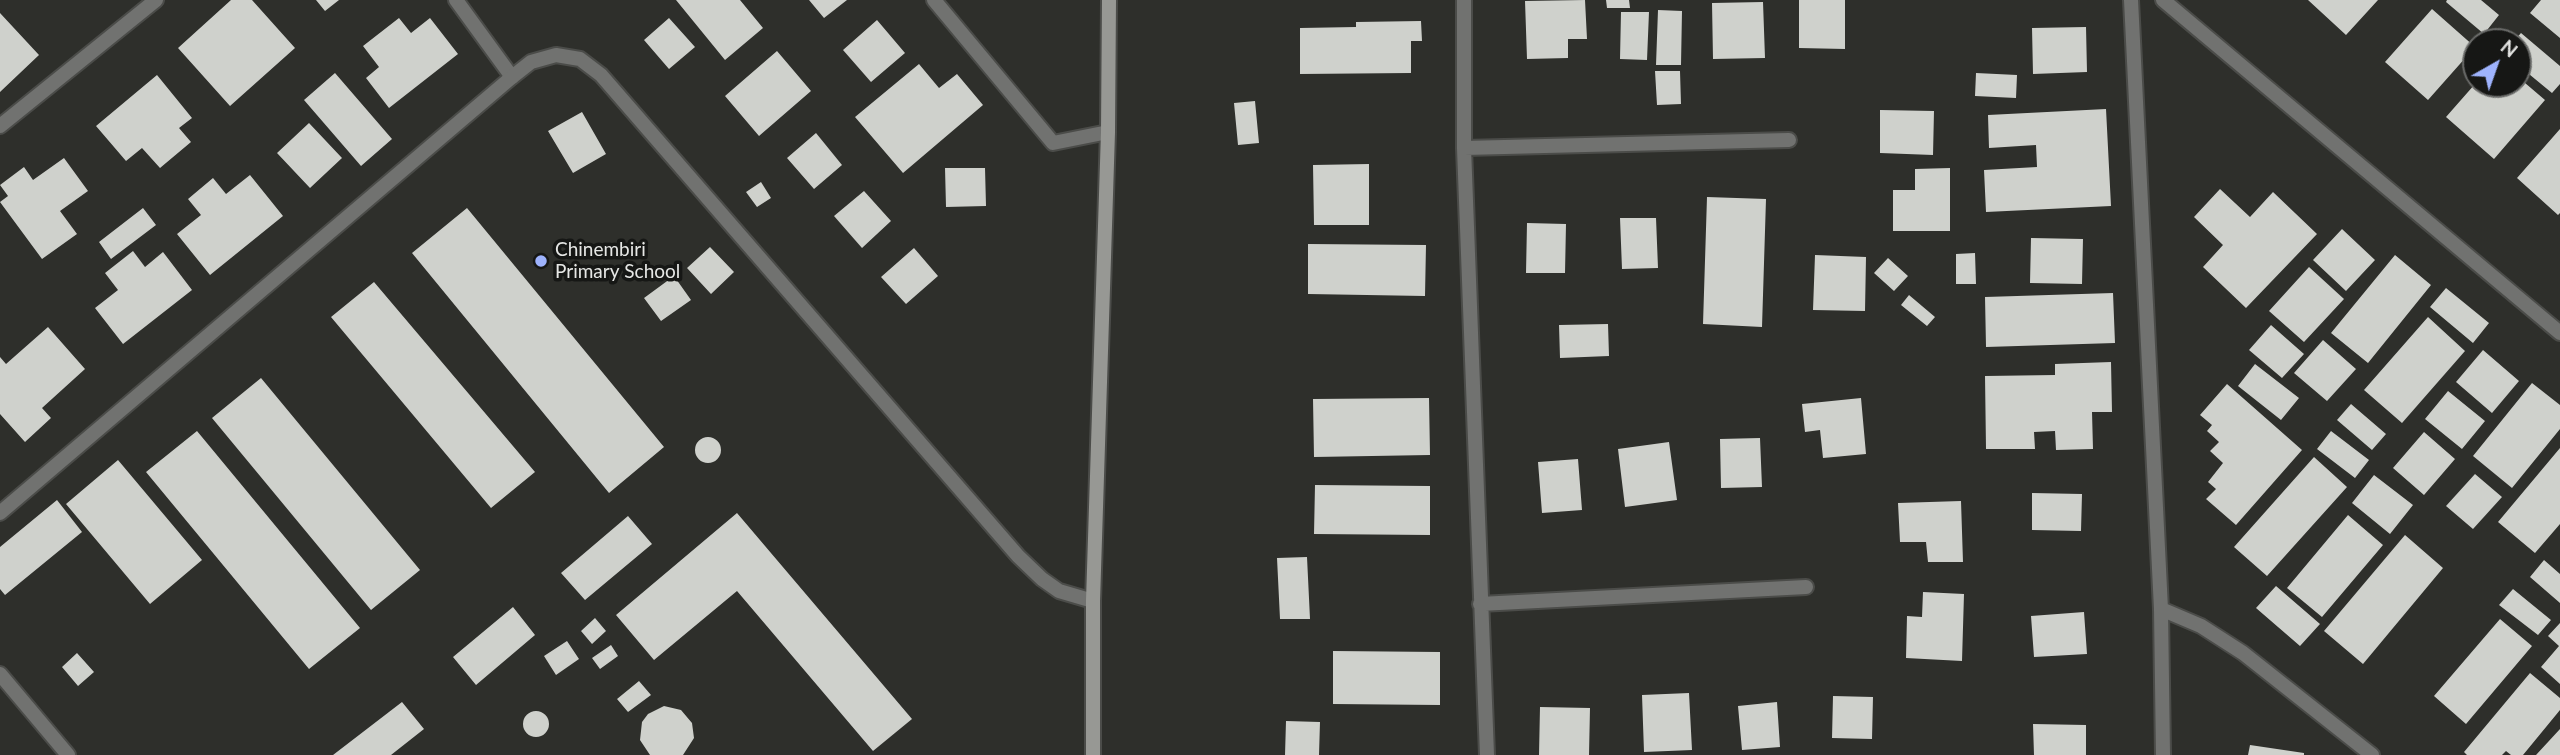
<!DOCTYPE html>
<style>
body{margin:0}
#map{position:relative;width:2560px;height:755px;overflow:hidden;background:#2e2f2b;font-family:Lato,sans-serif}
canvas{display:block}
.north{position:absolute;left:2462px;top:28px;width:70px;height:70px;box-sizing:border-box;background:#161715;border:2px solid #696a68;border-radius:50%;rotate:40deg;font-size:19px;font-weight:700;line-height:28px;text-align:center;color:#e6e7e5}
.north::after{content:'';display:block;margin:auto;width:24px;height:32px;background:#9eb3fd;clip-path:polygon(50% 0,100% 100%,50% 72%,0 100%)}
</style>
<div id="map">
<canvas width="2560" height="755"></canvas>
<div class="north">N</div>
</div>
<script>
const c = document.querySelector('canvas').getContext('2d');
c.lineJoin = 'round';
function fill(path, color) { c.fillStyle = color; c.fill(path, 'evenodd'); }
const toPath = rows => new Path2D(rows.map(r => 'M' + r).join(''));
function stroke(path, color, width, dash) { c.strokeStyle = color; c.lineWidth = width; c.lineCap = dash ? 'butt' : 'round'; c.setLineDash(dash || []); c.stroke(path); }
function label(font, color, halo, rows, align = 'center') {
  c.font = font + ' Lato,sans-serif'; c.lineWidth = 7; c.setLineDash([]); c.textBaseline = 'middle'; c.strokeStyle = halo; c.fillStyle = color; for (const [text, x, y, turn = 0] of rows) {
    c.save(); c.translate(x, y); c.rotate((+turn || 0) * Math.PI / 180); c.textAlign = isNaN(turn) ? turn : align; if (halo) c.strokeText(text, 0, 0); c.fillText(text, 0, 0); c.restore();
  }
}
fill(toPath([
 [231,0,252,0,295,48,230,106,178,48],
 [316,0,339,0,325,11],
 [676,0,740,0,763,28,725,60],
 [809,0,847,0,824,18],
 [1585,0,1587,39,1568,39,1568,58,1527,59,1525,1],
 [1606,0,1629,0,1630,8,1607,8],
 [1799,0,1845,0,1845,49,1799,48],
 [2308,0,2378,0,2346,35],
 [2447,0,2481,0,2499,15,2484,34,2446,2],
 [2541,0,2560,0,2560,38,2530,13],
 [1763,2,1765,58,1713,59,1712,3],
 [2432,9,2475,47,2428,100,2385,62],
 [1658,10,1682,11,1681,65,1656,65],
 [1621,12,1649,12,1647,60,1620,59],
 [0,13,39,55,0,92],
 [399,18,411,33,430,18,458,54,389,108,366,78,379,67,363,46],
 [669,18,695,47,669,69,644,40],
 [877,20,905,53,871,82,843,50],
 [1421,21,1422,41,1411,41,1411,73,1300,74,1300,28,1356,27,1356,22],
 [2086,27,2087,72,2033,74,2032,28],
 [2521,33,2560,66,2560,84,2552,93,2518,65,2518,42,2513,42],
 [777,51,811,91,759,136,725,96],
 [919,64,939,88,957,74,983,105,903,173,855,117],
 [1655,71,1680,71,1681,104,1657,105],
 [335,73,392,139,361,166,304,100],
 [1976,73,2017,75,2016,98,1975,96],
 [157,75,192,118,179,128,191,142,160,168,142,148,126,161,96,126],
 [2518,77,2545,100,2494,159,2446,117,2475,84,2518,84],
 [1255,101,1259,143,1238,145,1234,103],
 [2106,109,2111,206,1986,212,1984,170,2037,167,2036,145,1989,148,1988,115],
 [1880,110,1934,111,1933,155,1880,153],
 [582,112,606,154,573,173,548,131],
 [309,123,342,158,310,188,277,153],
 [2560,129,2560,213,2558,215,2517,178],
 [816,133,842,165,814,189,787,158],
 [64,158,88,191,60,211,77,234,42,259,0,202,8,196,0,185,24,167,33,180],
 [1369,164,1369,225,1314,225,1313,165],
 [945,168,985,168,986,206,946,207],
 [1950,168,1950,231,1893,231,1893,190,1915,190,1915,169],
 [250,175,283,216,210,275,177,234,201,215,188,199,213,178,226,194],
 [761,182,771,198,757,207,746,192],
 [2220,189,2250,217,2273,192,2317,234,2246,308,2203,267,2223,245,2194,217],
 [864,191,891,221,862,248,834,216],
 [1707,197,1766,199,1762,327,1703,324],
 [143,208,156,225,111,259,99,242],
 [467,208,664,447,609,493,412,253],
 [1620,218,1656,218,1658,268,1622,269],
 [1527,223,1566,224,1565,273,1526,273],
 [2342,229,2375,260,2346,291,2313,260],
 [2031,238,2083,239,2082,284,2030,283],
 [1308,244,1426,245,1425,296,1308,294],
 [710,247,734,272,711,294,687,268],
 [914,248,938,276,906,304,881,277],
 [133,251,145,267,163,252,192,290,123,344,95,308,118,290,105,273],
 [1975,253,1976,284,1956,284,1956,254],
 [1815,255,1866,257,1865,311,1813,310],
 [2395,255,2431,285,2368,363,2331,333],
 [1888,258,1908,276,1894,291,1874,273],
 [2309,267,2344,299,2304,342,2269,311],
 [674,276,691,300,661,321,644,298],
 [374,282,535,472,491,508,331,317],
 [2446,288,2489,323,2473,343,2430,307],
 [2113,293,2115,343,1986,347,1985,297],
 [1909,295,1935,317,1927,326,1901,305],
 [2428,317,2465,351,2402,423,2364,390],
 [1608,324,1609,356,1560,358,1559,325],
 [2271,325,2304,354,2282,378,2249,350],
 [48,327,85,369,42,408,51,418,25,442,0,414,0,357,6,364],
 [2323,340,2356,369,2327,401,2294,373],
 [2483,350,2519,381,2492,413,2456,382],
 [2111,362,2112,412,2092,412,2093,449,2056,450,2055,431,2034,432,2035,449,1986,449,1985,376,2055,375,2055,364],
 [2255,364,2299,398,2281,420,2238,386],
 [261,378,420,570,371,610,212,418],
 [2532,383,2560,405,2560,429,2512,488,2473,456],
 [2227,384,2302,450,2236,525,2206,499,2216,489,2208,482,2223,463,2210,451,2219,442,2207,431,2212,425,2200,415],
 [2448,391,2485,421,2462,449,2425,419],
 [1429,398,1430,455,1314,457,1313,399],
 [1861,398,1866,454,1823,458,1820,430,1805,432,1802,404],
 [2351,404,2386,434,2372,450,2337,420],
 [197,431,360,628,309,669,146,472],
 [2331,431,2369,460,2355,478,2317,449],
 [2424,432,2455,459,2424,495,2393,468],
 '695 450a13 13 0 1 1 26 0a13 13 0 1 1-26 0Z',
 [1760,438,1762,487,1721,488,1720,439],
 [1669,442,1677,500,1625,507,1618,449],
 [2560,448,2560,524,2535,553,2498,522],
 [2314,457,2347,487,2267,576,2234,547],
 [1578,459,1582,510,1542,513,1538,462],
 [118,460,202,560,150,604,66,504],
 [2475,474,2502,497,2473,529,2446,506],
 [2374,475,2413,505,2390,534,2352,503],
 [1315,485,1430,486,1430,535,1314,534],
 [2032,493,2082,494,2081,531,2032,530],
 [57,500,82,532,5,595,0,589,0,547],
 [1961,501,1963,562,1928,562,1926,542,1900,542,1898,503],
 [737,513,912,719,873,751,737,591,654,660,616,615],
 [2348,515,2383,545,2322,617,2287,588],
 [628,516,652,544,585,600,561,573],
 [2405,535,2443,568,2363,664,2324,631],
 [1307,557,1310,619,1280,619,1277,558],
 [2544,560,2560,574,2560,603,2530,577],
 [2276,586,2320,624,2300,646,2256,608],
 [2513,589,2551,620,2538,635,2499,605],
 [1923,592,1964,594,1962,661,1906,658,1907,616,1922,617],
 [513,607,535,635,476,685,453,657],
 [2084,612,2087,654,2034,657,2031,616],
 [595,618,606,631,592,644,581,631],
 [2500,619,2532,646,2466,724,2434,696],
 [2560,623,2560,684,2541,667,2559,646,2548,636],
 [567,641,579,659,556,675,544,656],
 [611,645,618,656,600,669,592,658],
 [1333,651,1440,652,1440,705,1333,704],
 [77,653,94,672,78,686,62,667],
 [2530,673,2560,698,2560,710,2523,755,2511,755,2506,751,2502,755,2467,755,2464,752],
 [639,681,651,695,628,712,617,699],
 [1689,693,1692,750,1644,752,1642,695],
 [1833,696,1873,697,1872,739,1832,738],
 [402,702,424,729,391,755,333,755],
 [1777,702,1780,747,1742,750,1738,706],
 [664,706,681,710,692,723,694,738,683,755,650,755,640,740,642,722,648,714],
 [1540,707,1590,708,1589,755,1539,755],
 '523 724a13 13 0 1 1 26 0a13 13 0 1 1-26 0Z',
 [1286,721,1320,722,1319,755,1285,755],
 [2033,724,2086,725,2086,755,2034,755],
 [2560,729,2560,755,2536,755],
 [2250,745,2304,753,2304,755,2248,755]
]), '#cfd1cc');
const lane = toPath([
 [456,0,512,77]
]);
const street = toPath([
 [934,0,1053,143,1108,132],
 [1464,0,1464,148,1487,755],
 [2131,0,2161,609,2163,755],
 [2163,0,2560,333],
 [0,126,156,0],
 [1464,148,1789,140],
 [0,513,512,77,531,62,556,55,580,59,601,75,1018,556,1042,579,1059,591,1093,601],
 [1480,604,1806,587],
 [2161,609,2201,626,2243,653,2372,755],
 [0,674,68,755]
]);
const secondary = toPath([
 [1093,755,1093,601,1108,132,1109,0]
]);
stroke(lane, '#4b4c49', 18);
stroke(street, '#4b4c49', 18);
stroke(secondary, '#4b4c49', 18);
stroke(lane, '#717270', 14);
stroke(street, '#717270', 14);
stroke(secondary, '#979894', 14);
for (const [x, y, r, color] of [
 [541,261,7,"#9eb3fd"]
]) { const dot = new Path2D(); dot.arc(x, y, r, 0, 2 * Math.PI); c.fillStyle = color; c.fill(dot); stroke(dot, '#161715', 2.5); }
label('19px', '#e6e7e5', '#161715', [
 ["Chinembiri",555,250],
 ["Primary School",555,272]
], 'left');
</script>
